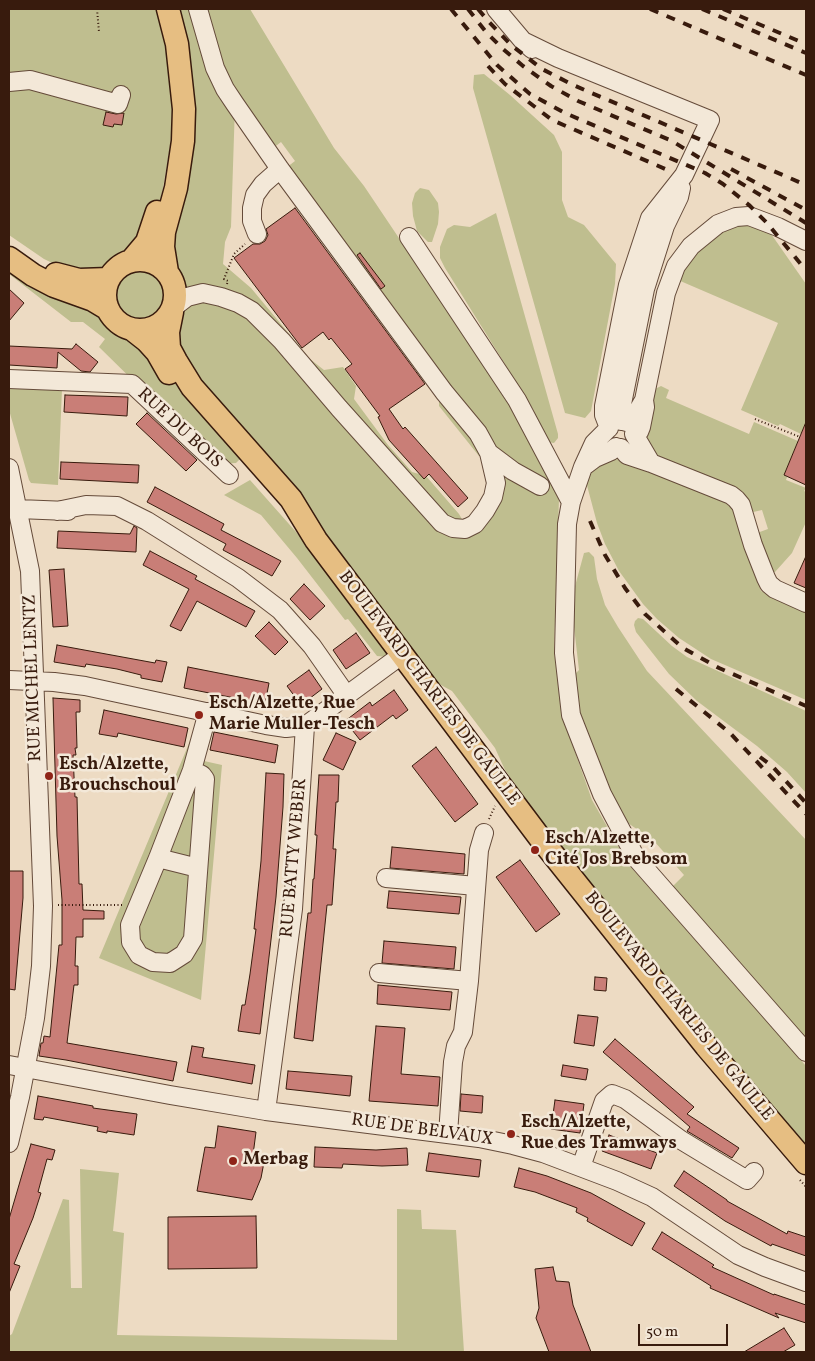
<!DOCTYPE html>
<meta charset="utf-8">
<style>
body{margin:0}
#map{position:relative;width:815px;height:1361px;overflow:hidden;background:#eddbc3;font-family:Vollkorn,serif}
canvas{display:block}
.frame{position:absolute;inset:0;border:10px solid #381b0d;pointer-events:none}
.scale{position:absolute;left:638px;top:1324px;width:90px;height:22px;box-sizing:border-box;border:2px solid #381b0d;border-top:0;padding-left:6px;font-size:15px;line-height:18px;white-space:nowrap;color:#381b0d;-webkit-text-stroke:4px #f3e8d8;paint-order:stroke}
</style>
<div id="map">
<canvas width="815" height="1361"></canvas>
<div class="frame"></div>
<div class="scale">50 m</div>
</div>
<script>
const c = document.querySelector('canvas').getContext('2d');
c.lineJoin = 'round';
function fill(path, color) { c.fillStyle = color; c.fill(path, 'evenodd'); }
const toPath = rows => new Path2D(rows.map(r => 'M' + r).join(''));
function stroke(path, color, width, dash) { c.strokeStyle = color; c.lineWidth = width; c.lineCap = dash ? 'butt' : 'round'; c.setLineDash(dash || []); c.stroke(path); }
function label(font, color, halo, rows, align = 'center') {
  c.font = font + ' Vollkorn,serif'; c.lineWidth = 5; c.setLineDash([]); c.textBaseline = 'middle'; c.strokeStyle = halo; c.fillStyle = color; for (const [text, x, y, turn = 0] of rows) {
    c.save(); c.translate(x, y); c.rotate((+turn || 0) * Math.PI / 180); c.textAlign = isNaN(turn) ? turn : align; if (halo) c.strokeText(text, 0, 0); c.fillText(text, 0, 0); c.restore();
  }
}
fill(toPath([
 [9,9,156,9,162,27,168,65,172,107,171,140,163,188,153,229,122,265,115,271,65,269,44,259,9,235],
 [168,9,250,9,334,148,364,186,515,411,541,453,559,498,554,651,563,718,592,800,629,865,806,1066,806,1147,715,1038,549,833,505,770,495,748,452,691,439,684,291,499,282,489,273,496,240,459,236,463,218,464,99,347,105,339,83,322,71,322,9,274,9,258,106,288,105,299,114,318,123,325,133,330,145,330,156,327,165,320,176,296,171,278,183,141],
 [235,105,268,152,281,142,295,161,282,171,439,399,439,406,479,456,489,453,513,471,496,483,465,529,463,521,459,514,426,476,412,472,388,445,354,399,356,386,343,367,324,370,310,359,251,288,223,264,225,242,231,227],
 [484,74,510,95,554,135,562,152,562,200,568,217,584,225,616,264,615,284,591,411,585,418,565,413,473,88,474,75],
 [420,188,429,190,438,203,439,212,438,224,432,242,428,242,417,231,413,216,412,203,415,193],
 [496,213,558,434,558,438,554,443,547,442,533,409,445,268,440,258,440,247,447,229,454,225,470,227],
 [739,225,752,225,769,231,806,284,806,422,801,434,780,424,778,426,741,410,778,323,678,280,688,262,698,248,713,236],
 '115 295a25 25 0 1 1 50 0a25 25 0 1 1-50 0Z',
 [9,386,62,389,58,485,31,483,29,480,9,410],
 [661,386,669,390,666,398,749,434,754,422,798,441,784,475,787,477,786,480,806,488,804,491,806,492,806,522,792,553,775,572,769,572,757,533,768,529,762,510,749,513,653,455,644,439,653,390],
 [614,459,624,460,725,500,737,513,761,591,806,610,806,700,711,659,679,638,657,619,643,604,619,571,605,544,597,523,585,478,592,467],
 [250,480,312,550,386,650,387,657,377,656,348,619,345,620,297,558,261,515,224,495],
 [589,552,594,557,597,579,605,605,618,627,647,671,806,840,806,1042,671,888,684,875,654,841,625,821,607,792,578,722,572,677,579,670,571,601,584,553],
 [638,618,643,619,672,646,687,657,806,711,806,793,787,772,757,746,697,701,669,674,636,632,634,625,635,621],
 [198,722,212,725,204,761,222,765,201,1000,99,958],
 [80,1169,119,1173,113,1231,124,1233,117,1335,397,1340,397,1209,421,1210,422,1229,456,1230,464,1352,9,1352,9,1336,12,1334,18,1318,63,1199,69,1200,71,1288,82,1288]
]), '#bfbe8f');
const building = toPath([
 [106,112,116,114,124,113,122,125,114,124,113,127,103,125,106,112],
 [295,208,425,384,389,409,403,429,405,427,468,498,458,507,429,474,424,479,389,440,378,417,380,416,345,369,352,364,331,338,329,340,323,332,302,348,234,258,253,244,260,244,265,241,268,235,266,229,295,208],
 [360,253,385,286,381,289,357,255,360,253],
 [9,289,24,303,9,321,9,289],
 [76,344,98,362,90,372,81,371,58,352,57,368,9,365,9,346,72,349,76,344],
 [65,395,128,397,127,416,64,412,65,395],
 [147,413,197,460,186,471,136,424,147,413],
 [806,422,806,485,784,475,806,422],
 [61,462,139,465,138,483,60,479,61,462],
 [155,487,224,524,221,530,281,561,272,576,223,550,226,544,147,502,155,487],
 [134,526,137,528,136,552,57,548,58,531,130,534,134,526],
 [150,551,197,576,195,579,255,611,246,627,197,601,181,631,170,626,189,589,143,565,150,551],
 [806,556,806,588,794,583,806,556],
 [64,569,68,626,53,627,49,570,64,569],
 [304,584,325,606,310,620,290,599,304,584],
 [269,622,288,642,275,655,255,636,269,622],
 [356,633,370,653,346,669,333,650,356,633],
 [57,645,155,663,156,660,167,662,162,682,141,678,141,675,117,669,86,664,85,667,54,662,57,645],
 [188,667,269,683,265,704,184,688,188,667],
 [309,670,322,689,301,705,287,686,309,670],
 [394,690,408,710,396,719,393,715,360,740,345,721,370,702,372,706,394,690],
 [53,698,80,700,80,712,76,712,77,748,75,748,76,755,73,755,75,797,77,797,79,884,82,884,83,910,104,911,104,919,83,919,83,937,76,937,75,966,78,966,78,985,74,985,67,1043,177,1062,173,1081,66,1060,39,1056,41,1043,43,1043,44,1036,50,1037,59,945,62,945,62,900,57,836,53,698],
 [104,710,188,728,184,747,118,733,117,737,99,734,104,710],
 [214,732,278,745,275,763,210,750,214,732],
 [336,733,356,742,343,770,323,760,336,733],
 [436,747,478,804,455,822,412,766,436,747],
 [266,773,284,774,283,807,276,897,260,1034,238,1031,242,1005,245,1005,250,974,256,929,254,929,261,861,266,773],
 [319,775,339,775,338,802,336,802,333,849,336,849,332,905,327,905,313,1041,294,1038,308,913,311,913,313,879,314,879,317,835,315,835,319,775],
 [392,847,465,854,464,874,390,868,392,847],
 [520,860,560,914,536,932,496,877,520,860],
 [9,871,23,871,23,898,15,990,9,989,9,871],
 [389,891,461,897,459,914,387,908,389,891],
 [384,941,456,947,454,969,382,963,384,941],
 [595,977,607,978,606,991,594,990,595,977],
 [378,985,452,992,450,1010,377,1004,378,985],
 [578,1015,598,1017,594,1046,574,1043,578,1015],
 [376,1026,405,1028,401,1074,440,1077,438,1106,369,1101,376,1026],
 [615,1039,694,1107,687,1114,739,1148,732,1158,687,1131,690,1127,603,1052,615,1039],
 [192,1046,204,1048,202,1057,255,1065,252,1084,187,1072,192,1046],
 [563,1065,588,1069,586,1080,561,1076,563,1065],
 [288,1071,352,1076,350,1096,286,1089,288,1071],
 [461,1094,483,1096,482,1113,460,1111,461,1094],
 [38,1096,93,1106,93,1108,137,1114,134,1135,107,1131,107,1133,97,1131,98,1127,44,1117,43,1120,34,1119,38,1096],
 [555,1100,584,1104,580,1133,551,1129,555,1100],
 [218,1126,256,1132,253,1155,265,1157,261,1178,252,1200,197,1191,205,1147,215,1148,218,1126],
 [609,1135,657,1153,651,1169,602,1151,609,1135],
 [31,1144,55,1150,52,1160,47,1159,38,1192,41,1193,33,1218,14,1264,20,1266,9,1293,9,1219,31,1144],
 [315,1147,376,1150,407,1148,408,1165,382,1166,343,1164,342,1168,314,1167,315,1147],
 [429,1153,481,1160,479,1177,426,1171,429,1153],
 [519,1168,547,1176,591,1193,645,1223,632,1246,587,1221,588,1218,576,1212,577,1208,535,1192,514,1187,519,1168],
 [684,1171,727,1200,727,1201,787,1234,788,1231,806,1237,806,1256,772,1244,771,1246,725,1221,674,1186,684,1171],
 [256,1216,257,1268,168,1269,168,1217,256,1216],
 [662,1232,714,1265,712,1267,774,1295,774,1294,806,1305,806,1323,775,1313,779,1318,710,1288,711,1286,652,1249,662,1232],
 [553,1267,556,1281,569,1282,573,1305,591,1352,549,1352,536,1318,539,1308,535,1269,553,1267],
 [784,1328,795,1345,783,1352,744,1352,784,1328]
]);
fill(building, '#c97e77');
stroke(building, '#381b0d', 1);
const minor = toPath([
 [496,9,523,41,532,49],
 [523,41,558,58,710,120,684,175,650,218,628,285,604,406,604,415,609,428],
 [9,82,30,80,118,104,121,95],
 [257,234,252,221,252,208,255,195,263,184,280,169],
 [409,237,517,400,571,502],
 [174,307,187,297,203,293,221,297,238,303,252,311,282,341,339,408,442,523,453,528,465,529,475,524,485,511,493,497,496,483,489,453,478,433,444,392,280,169,235,104,225,89,215,68,198,9],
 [9,379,132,384,229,475],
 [644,400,666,293,676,266,691,246,718,224,736,217,749,216,778,227,806,241],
 [611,418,609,428,594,443,583,467,595,458,611,451,616,447],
 [621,421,620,414,645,289,665,226,679,197,681,188],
 [621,448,627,455,651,463,634,434,639,432,641,427,645,407,644,400,637,412,626,422],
 [489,453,513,471,540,486],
 [651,463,731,495,736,499,741,505,753,545,766,578,769,584,775,589,806,603],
 [583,467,571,502,567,524,564,653,571,715,602,794,636,858,806,1052],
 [9,468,30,571,43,906,41,966,35,1018,20,1097,9,1143],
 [18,509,68,511],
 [57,511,86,505,117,506,147,521,238,578,280,610,312,646,347,696],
 [9,680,54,682,85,686,266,725,286,728,305,726],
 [192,770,202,775,205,779,193,939,184,954,170,963,153,962,139,955,131,942,130,925,158,858,192,770,208,712],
 [158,858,198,868],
 [386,878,476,886],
 [379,973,469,981],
 [9,1065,170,1095,266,1111,479,1138,513,1145,543,1153,617,1181,652,1197,738,1255,765,1267,806,1282],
 [266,1111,293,909,305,726,403,654],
 [448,1134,453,1062,456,1046,463,1032,469,981,479,850,484,833],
 [581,1167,604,1101,612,1094,625,1099,681,1140,747,1180,754,1172]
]);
const major = toPath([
 [9,258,33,275,54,286,93,300,108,309],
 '105 295a35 35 0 1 1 70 0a35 35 0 1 1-70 0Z',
 [131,261,147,242,157,212],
 [167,272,163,247,164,232,176,188,183,141,184,109,177,44,168,9],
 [56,274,79,280,109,279],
 [172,312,168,332,169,348,176,361,192,387,291,499,316,540,540,838,706,1046,806,1163],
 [133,330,147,341,157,352,169,373]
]);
stroke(minor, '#654b3a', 20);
stroke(major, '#381b0d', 25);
stroke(toPath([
 [97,9,99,32],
 [227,284,228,281,224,279,234,254,245,244],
 [755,419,800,437],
 [489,819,495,806],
 [58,905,123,905],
 [800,1180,806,1187]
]), '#381b0d', 2, [1, 2.5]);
stroke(minor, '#f3e8d8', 18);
stroke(major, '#e6be82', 22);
stroke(toPath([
 [451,9,497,65,530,94,565,113,705,173,723,184,749,205,767,223,804,268],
 [468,9,486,32,503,49,523,66,551,86,578,101,672,141,806,223],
 [478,9,489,22,511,45,542,69,573,85,806,185],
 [650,9,806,75],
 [702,9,806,53],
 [723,9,806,44],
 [488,66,505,84,552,120,670,171],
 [731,169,806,210],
 [590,521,605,555,625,588,645,614,683,648,719,668,806,706],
 [676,689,730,733,806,814],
 [760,757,772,766,806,803]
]), '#381b0d', 4, [9, 9]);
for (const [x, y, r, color] of [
 [199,715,5,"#8f2418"],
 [49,776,5,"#8f2418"],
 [535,850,5,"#8f2418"],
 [511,1134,5,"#8f2418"],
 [233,1161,5,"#8f2418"]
]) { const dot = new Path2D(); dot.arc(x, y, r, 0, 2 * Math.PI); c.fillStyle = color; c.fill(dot); stroke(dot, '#f3e8d8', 2); }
label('18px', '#381b0d', '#f3e8d8', [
 ["RUE DU BOIS",179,429,43],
 ["RUE MICHEL LENTZ",34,678,-92],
 ["BOULEVARD CHARLES DE GAULLE",428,689,53],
 ["RUE BATTY WEBER",295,858,-85],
 ["BOULEVARD CHARLES DE GAULLE",678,1007,51],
 ["RUE DE BELVAUX",422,1131,8]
]);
label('bold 18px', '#381b0d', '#f3e8d8', [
 ["Esch/Alzette, Rue",209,705],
 ["Marie Muller-Tesch",209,726],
 ["Esch/Alzette,",59,766],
 ["Brouchschoul",59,787],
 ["Esch/Alzette,",545,840],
 ["Cité Jos Brebsom",545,861],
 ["Esch/Alzette,",521,1124],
 ["Rue des Tramways",521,1145],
 ["Merbag",243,1161]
], 'left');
</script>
